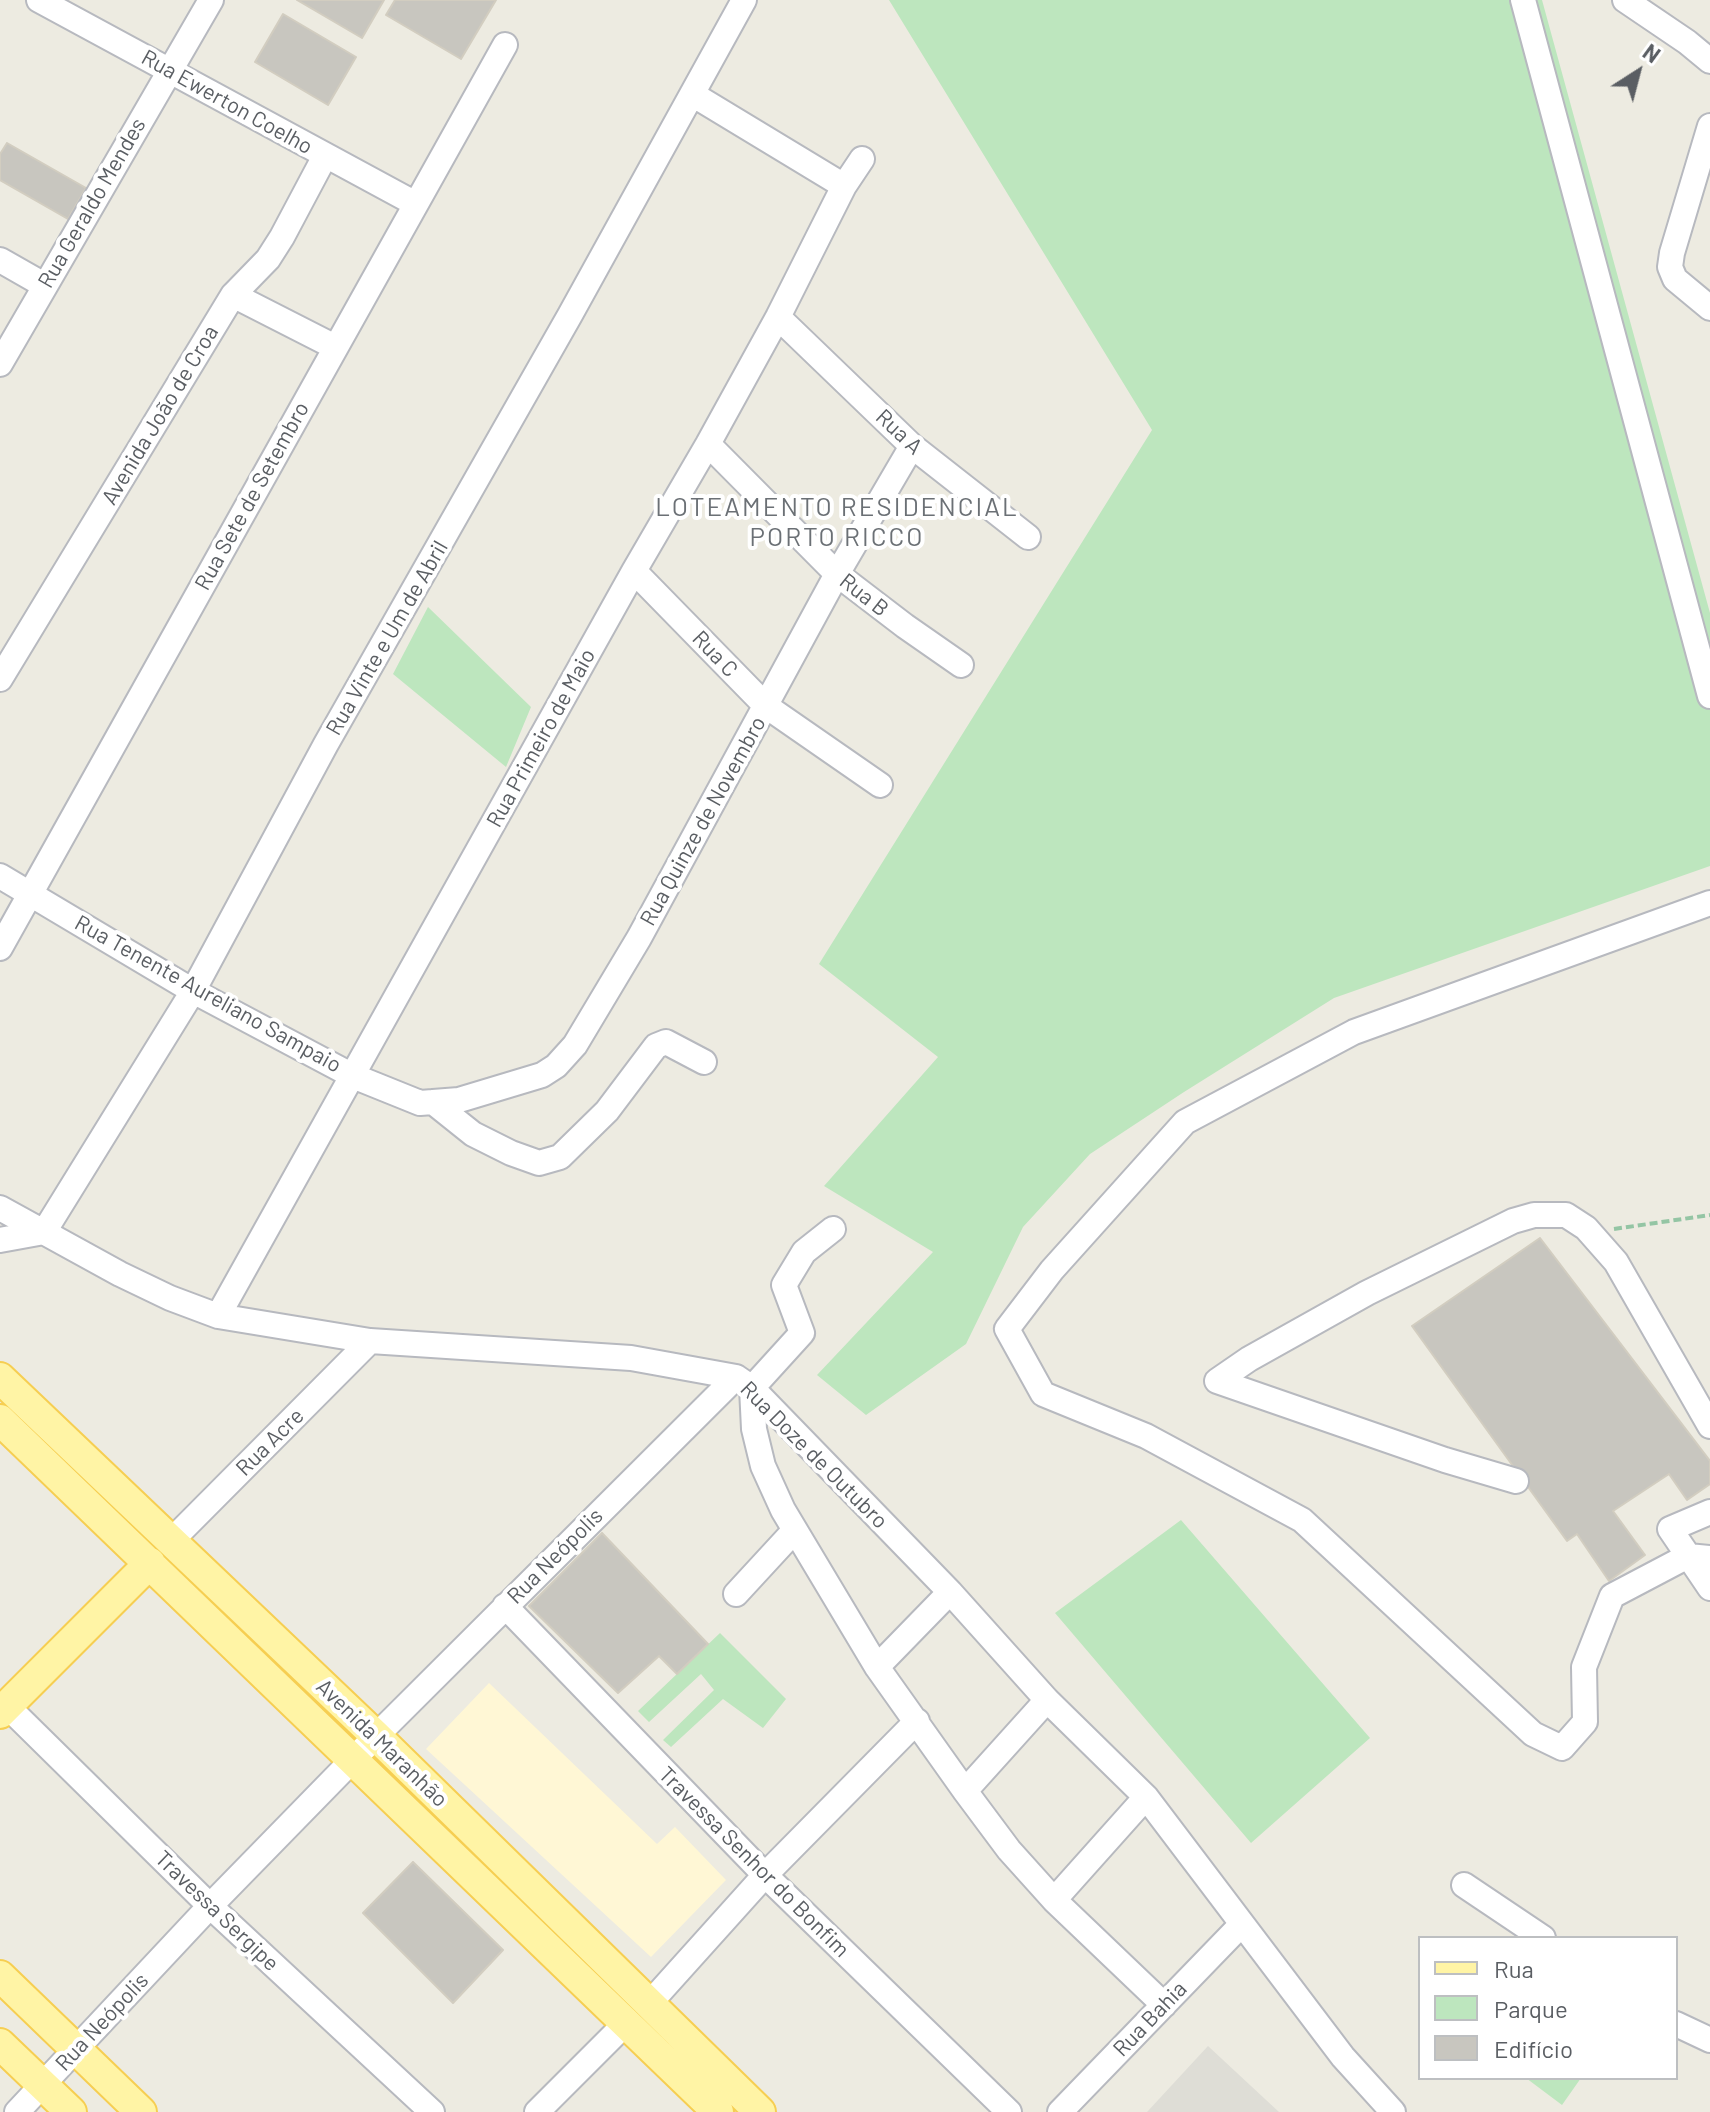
<!DOCTYPE html>
<meta charset="utf-8">
<style>
body{margin:0}
#map{position:relative;width:1710px;height:2112px;overflow:hidden;background:#edebe1;font-family:Barlow,sans-serif}
canvas{display:block}
.legend{position:absolute;left:1418px;top:1936px;width:260px;height:144px;box-sizing:border-box;background:#fff;border:2px solid #bdbfc1;margin:0;padding:10px 14px;list-style:none;font-size:24px;color:#5a5e63}
.legend li{display:flex;align-items:center;gap:16px;height:40px}
.legend b{width:40px;border:2px solid #bdbfc1}
.north{position:absolute;left:1598px;top:32px;width:80px;height:80px;-webkit-text-stroke:6px #fff;paint-order:stroke;rotate:36deg;font-size:22px;font-weight:700;line-height:32px;text-align:center;color:#5a5e63}
.north::after{content:'';display:block;margin:auto;width:28px;height:36px;background:#5a5e63;clip-path:polygon(50% 0,100% 100%,50% 72%,0 100%)}
</style>
<div id="map">
<canvas width="1710" height="2112"></canvas>
<ul class="legend">
<li><b style="height:10px;background:#fff4a5"></b>Rua</li>
<li><b style="height:22px;background:#bde6be"></b>Parque</li>
<li><b style="height:22px;background:#c8c6bf"></b>Edifício</li>
</ul>
<div class="north">N</div>
</div>
<script>
const c = document.querySelector('canvas').getContext('2d');
c.lineJoin = 'round';
function fill(path, color) { c.fillStyle = color; c.fill(path, 'evenodd'); }
const toPath = rows => new Path2D(rows.map(r => 'M' + r).join(''));
function stroke(path, color, width, dash) { c.strokeStyle = color; c.lineWidth = width; c.lineCap = dash ? 'butt' : 'round'; c.setLineDash(dash || []); c.stroke(path); }
function label(font, color, halo, rows, align = 'center') {
  c.font = font + ' Barlow,sans-serif'; c.lineWidth = 8; c.setLineDash([]); c.textBaseline = 'middle'; c.strokeStyle = halo; c.fillStyle = color; for (const [text, x, y, turn = 0] of rows) {
    c.save(); c.translate(x, y); c.rotate((+turn || 0) * Math.PI / 180); c.textAlign = isNaN(turn) ? turn : align; if (halo) c.strokeText(text, 0, 0); c.fillText(text, 0, 0); c.restore();
  }
}
fill(toPath([
 [489,1683,657,1844,675,1827,726,1880,651,1957,426,1749]
]), '#fff7d5');
fill(toPath([
 [1208,2046,1279,2112,1147,2112]
]), '#deddd6');
fill(toPath([
 [889,0,1542,0,1710,613,1710,866,1334,998,1184,1092,1090,1154,1023,1227,966,1344,866,1415,817,1375,933,1252,824,1186,938,1057,819,964,1152,430],
 [428,607,531,707,506,767,393,674],
 [1181,1520,1370,1738,1251,1843,1055,1613],
 [720,1633,786,1699,763,1728,723,1699,671,1747,663,1740,714,1690,701,1674,649,1722,638,1711],
 [1526,2078,1581,2078,1562,2105]
]), '#bde6be');
const building = toPath([
 [297,0,384,0,362,38,297,0],
 [395,0,496,0,461,59,386,15,395,0],
 [283,14,356,57,328,105,255,62,283,14],
 [7,143,86,188,68,219,0,180,0,154,7,143],
 [1540,1238,1710,1461,1710,1484,1687,1500,1669,1474,1613,1511,1645,1555,1609,1581,1577,1534,1567,1541,1412,1326,1540,1238],
 [602,1533,708,1644,677,1674,659,1656,618,1693,529,1606,602,1533],
 [413,1862,503,1950,453,2003,363,1913,413,1862]
]);
fill(building, '#c8c6bf');
stroke(building, '#d2cdc0', 2);
const minor = toPath([
 [39,0,414,203],
 [1523,0,1710,696],
 [1625,0,1687,42,1710,61],
 [692,94,844,186],
 [1710,126,1672,253,1670,267,1675,279,1710,308],
 [0,260,44,285],
 [233,295,335,347],
 [778,317,912,446,1028,537],
 [0,364,211,0],
 [708,444,837,574,905,626,961,665],
 [634,571,766,706,880,785],
 [0,679,233,295,268,259,282,237,325,156],
 [0,876,193,991,353,1076,420,1103,459,1100,542,1075,556,1066,575,1045,639,938,837,574,912,446],
 [1710,903,1354,1032,1185,1122,1052,1270,1007,1329,1043,1394,1146,1436,1302,1520,1533,1734,1562,1748,1585,1722,1584,1667,1612,1596,1688,1556,1710,1558],
 [0,948,505,45],
 [433,1102,473,1134,511,1153,539,1163,560,1157,607,1111,656,1046,666,1042,704,1062],
 [0,1208,120,1274,170,1298,218,1316,370,1341,631,1358,736,1377,752,1388,950,1592,1047,1700,1146,1797,1343,2057,1393,2112],
 [833,1229,804,1252,784,1285,802,1333,752,1388,754,1429,763,1466,783,1510,877,1667,965,1791,1009,1850,1054,1900,1164,2005],
 [0,1240,44,1232,193,991,326,744,570,315,744,0],
 [218,1316,634,571,708,444,778,317,844,186,862,159],
 [1516,1481,1445,1460,1217,1381,1249,1359,1367,1293,1513,1221,1534,1215,1566,1215,1586,1228,1616,1262,1710,1426],
 [1710,1512,1670,1529,1710,1588],
 [170,1542,370,1341],
 [736,1594,795,1530],
 [505,1606,765,1875,1009,2112],
 [877,1667,950,1592],
 [7,1706,210,1906,432,2112],
 [965,1791,1047,1700],
 [1464,1885,1543,1938],
 [1054,1900,1146,1797],
 [649,2004,765,1875,917,1721],
 [1676,2024,1710,2040],
 [17,2112,210,1906,376,1736,736,1377],
 [537,2112,627,2022],
 [1060,2112,1241,1925]
]);
const major = toPath([
 [0,1378,376,1736,760,2112],
 [0,1420,718,2112],
 [0,1713,150,1563],
 [0,1976,141,2112],
 [0,2044,71,2112]
]);
stroke(minor, '#b7b9bf', 28);
stroke(major, '#f6ce52', 34);
stroke(toPath([
 [1614,1229,1710,1215]
]), '#94c5a4', 4, [8, 4]);
stroke(minor, '#fff', 24);
stroke(major, '#fff4a5', 30);
label('22px', '#5a5e63', '#fff', [
 ["Rua Ewerton Coelho",227,102,29],
 ["Rua Geraldo Mendes",92,203,-60],
 ["Avenida João de Croa",160,415,-59],
 ["Rua A",899,432,43],
 ["Rua Sete de Setembro",252,496,-61],
 ["Rua B",864,595,38],
 ["Rua Vinte e Um de Abril",387,638,-60],
 ["Rua C",715,654,46],
 ["Rua Primeiro de Maio",541,738,-61],
 ["Rua Quinze de Novembro",703,821,-61],
 ["Rua Tenente Aureliano Sampaio",208,994,29],
 ["Rua Acre",270,1442,-45],
 ["Rua Doze de Outubro",814,1455,45],
 ["Rua Neópolis",555,1556,-45],
 ["Avenida Maranhão",382,1743,44],
 ["Travessa Senhor do Bonfim",754,1862,45],
 ["Travessa Sergipe",217,1911,44],
 ["Rua Bahia",1150,2019,-46],
 ["Rua Neópolis",102,2022,-47]
]);
c.letterSpacing = '2px';
label('26px', '#6b7075', '#fff', [
 ["LOTEAMENTO RESIDENCIAL",837,507],
 ["PORTO RICCO",837,537]
]);
c.letterSpacing = '0px';
</script>
